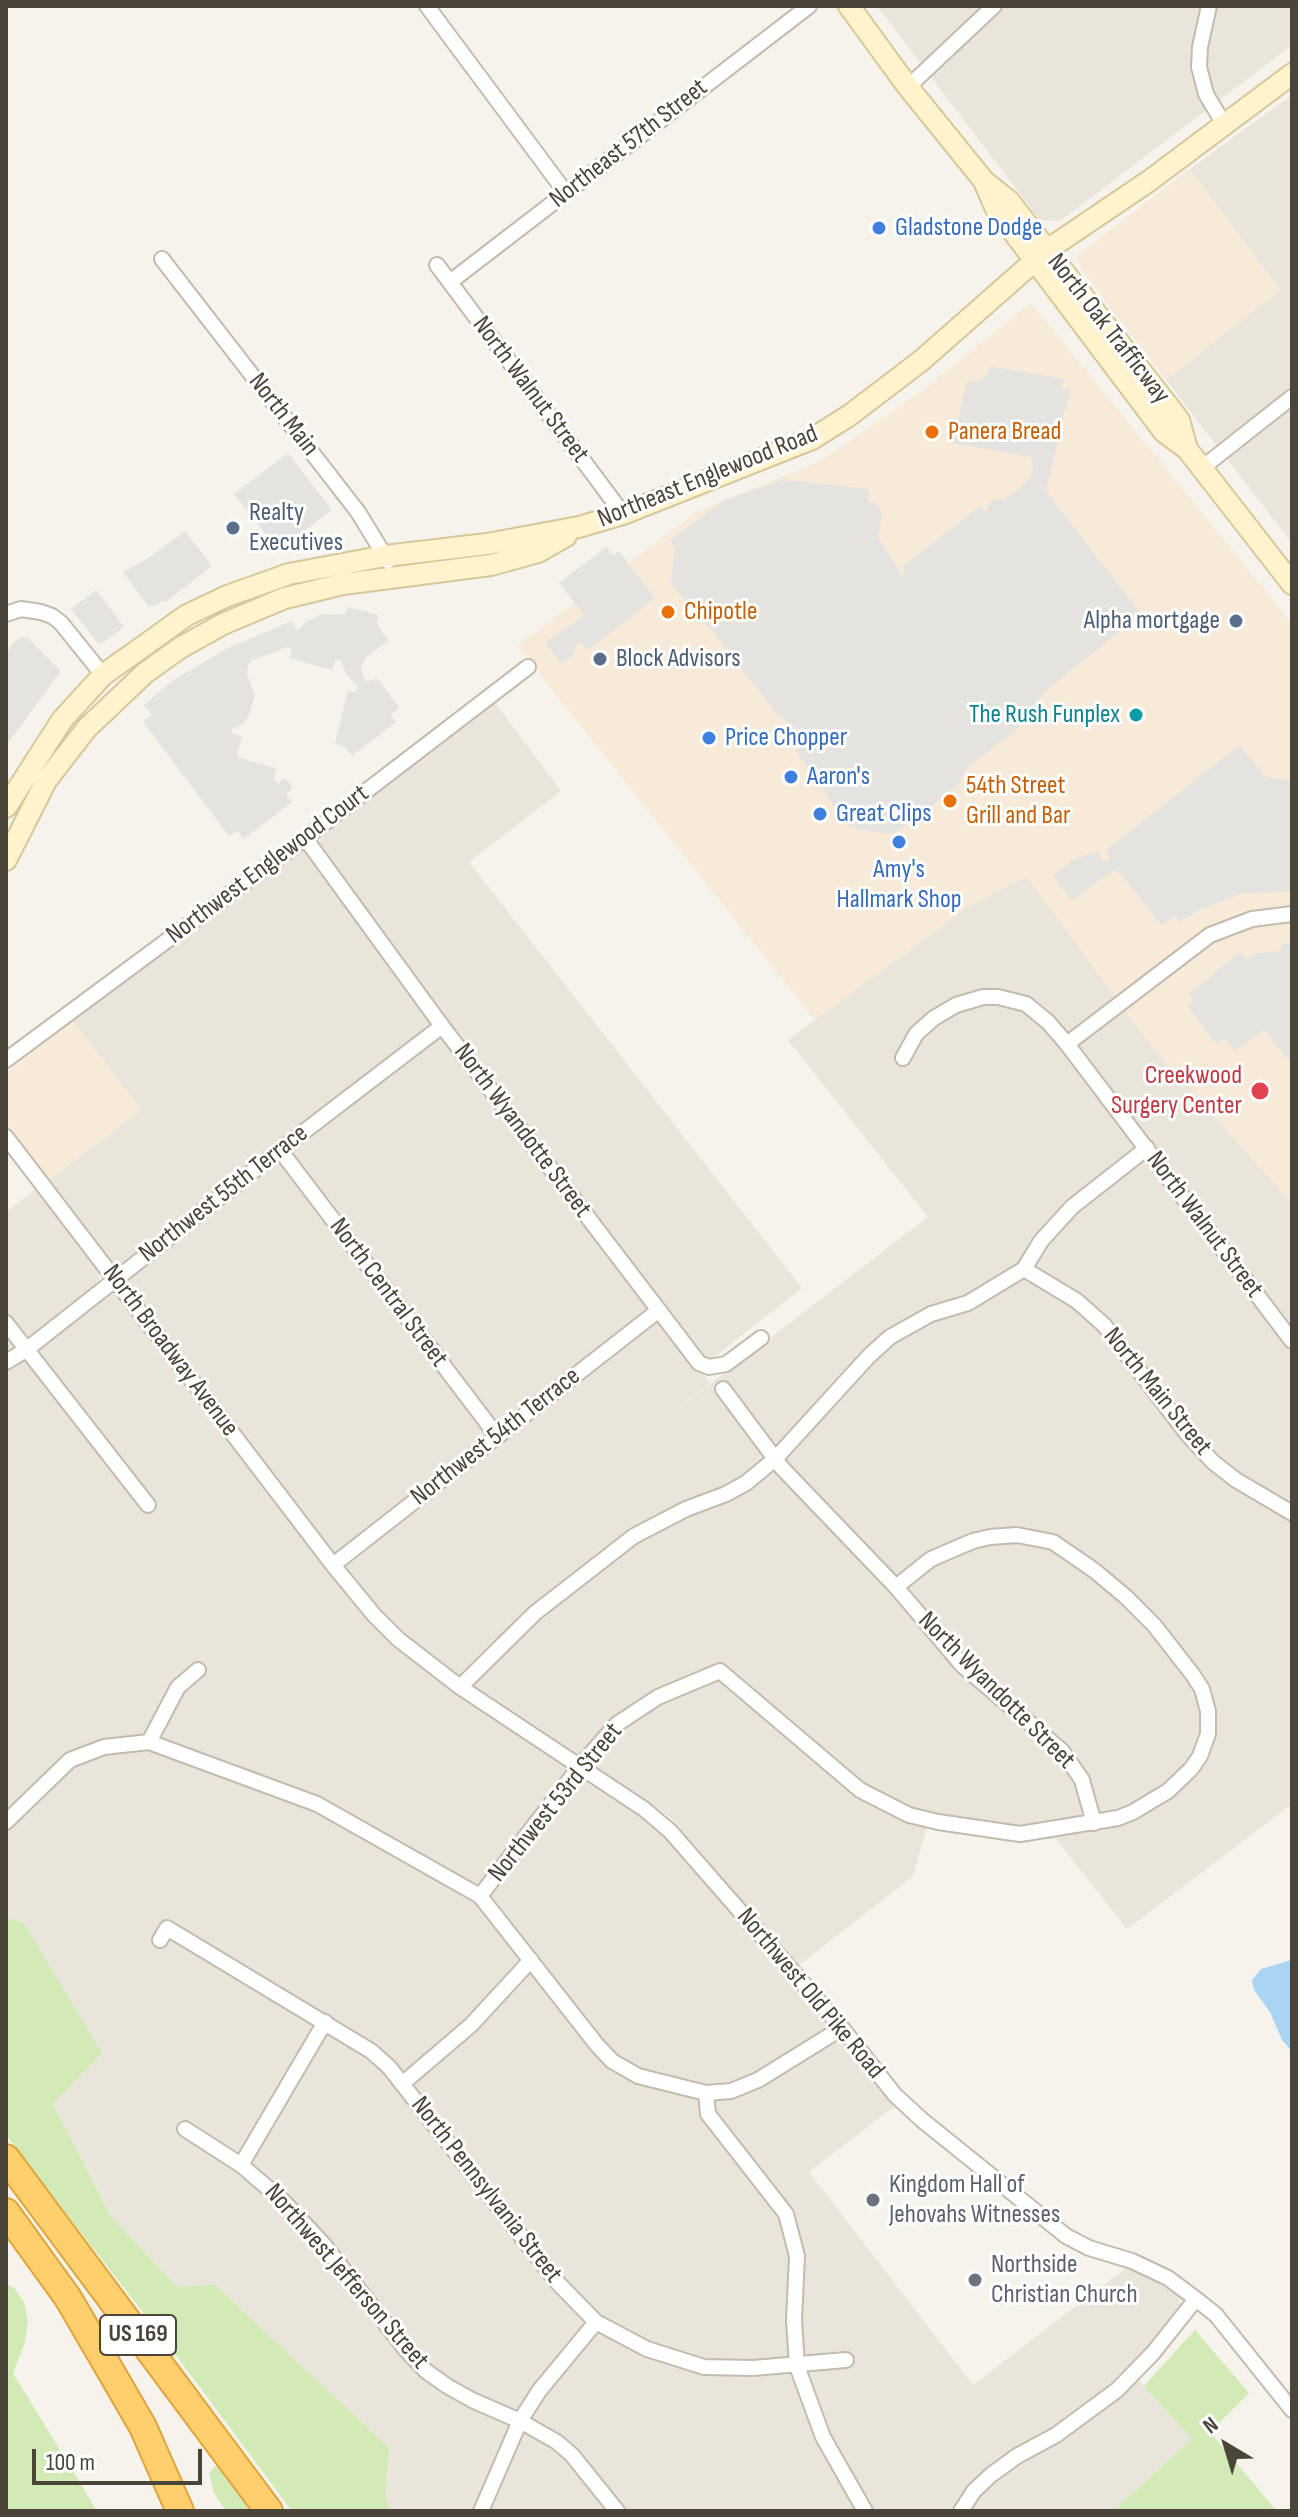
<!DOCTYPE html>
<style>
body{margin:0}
#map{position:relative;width:1298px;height:2517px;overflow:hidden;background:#f6f3ec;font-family:"Sofia Sans Condensed",sans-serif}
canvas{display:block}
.frame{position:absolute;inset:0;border:8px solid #4b4439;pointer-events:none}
.north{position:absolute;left:1186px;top:2405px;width:80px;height:80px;-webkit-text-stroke:6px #fff;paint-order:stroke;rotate:322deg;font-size:22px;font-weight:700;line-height:32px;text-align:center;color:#4b4439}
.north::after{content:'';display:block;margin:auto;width:28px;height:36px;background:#4b4439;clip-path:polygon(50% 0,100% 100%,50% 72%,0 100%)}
.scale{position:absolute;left:32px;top:2449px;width:170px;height:36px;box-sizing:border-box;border:4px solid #4b4439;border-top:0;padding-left:10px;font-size:24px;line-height:28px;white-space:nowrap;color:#4b4439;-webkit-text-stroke:6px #fff;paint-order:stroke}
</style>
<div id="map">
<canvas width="1298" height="2517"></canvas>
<div class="frame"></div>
<div class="north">N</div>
<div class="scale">100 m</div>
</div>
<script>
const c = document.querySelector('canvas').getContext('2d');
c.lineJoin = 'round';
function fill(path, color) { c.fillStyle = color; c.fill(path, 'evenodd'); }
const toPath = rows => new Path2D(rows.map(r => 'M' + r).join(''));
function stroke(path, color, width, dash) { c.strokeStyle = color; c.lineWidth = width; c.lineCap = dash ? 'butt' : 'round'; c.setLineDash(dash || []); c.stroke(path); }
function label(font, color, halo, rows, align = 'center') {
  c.font = font + ' "Sofia Sans Condensed",sans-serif'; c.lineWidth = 6; c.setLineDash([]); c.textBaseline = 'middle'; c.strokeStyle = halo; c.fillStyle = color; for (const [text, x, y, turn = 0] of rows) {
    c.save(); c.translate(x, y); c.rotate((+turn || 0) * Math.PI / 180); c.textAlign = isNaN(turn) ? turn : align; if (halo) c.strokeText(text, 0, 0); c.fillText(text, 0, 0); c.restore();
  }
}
fill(toPath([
 [877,6,1292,6,1292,45,1060,221,1040,220],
 [1292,95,1292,543,1166,380,1280,290,1190,169],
 [493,700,561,791,469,862,802,1288,699,1369,710,1383,658,1424,928,1217,788,1040,970,905,1027,877,1151,1045,1292,1203,1292,1804,1127,1929,1056,1839,1024,1840,990,1837,927,1826,913,1876,797,1967,675,1822,659,1809,433,1660,380,1612,361,1591,49,1180,141,1110,73,1021],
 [35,1190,98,1271,99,1276,99,1281,95,1287,40,1332,109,1292,117,1296,360,1605,656,1826,896,2105,809,2172,973,2385,1126,2268,1155,2280,1178,2296,1181,2302,1178,2313,1129,2369,1192,2439,1113,2511,389,2511,385,2494,388,2447,177,2287,110,2215,53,2104,25,1924,6,1918,6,1212]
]), '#eae5da');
fill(toPath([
 [1190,169,1280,290,1166,380,1083,272,1076,256],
 [1031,303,1292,623,1292,1203,1151,1045,1027,877,970,905,815,1020,517,646,698,511,821,461,922,391],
 [73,1021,141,1110,49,1180,6,1124,6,1073]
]), '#f7ead8');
fill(toPath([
 [6,1918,24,1923,102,2053,53,2104,110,2215,177,2287,215,2285,389,2448,385,2494,389,2511,292,2511,178,2358,6,2135],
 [6,2284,14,2288,24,2302,28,2320,25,2342,13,2373,97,2511,6,2511],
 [1195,2330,1249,2393,1210,2432,1276,2510,1113,2511,1192,2439,1144,2386],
 [218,2463,250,2511,226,2511,214,2493,209,2473]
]), '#d2eab5');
fill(toPath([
 [989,366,1063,379,1061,388,1070,390,1046,491,1141,614,1043,693,1028,720,968,767,958,786,896,832,889,834,858,829,847,824,796,751,803,746,799,731,777,714,714,633,671,584,675,548,670,540,727,499,783,480,869,489,868,502,877,504,882,514,878,537,901,574,904,575,906,572,902,567,980,506,986,512,988,509,987,505,998,498,1003,501,1029,480,1033,471,1031,457,953,443,967,381,976,382,988,375],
 [288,453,332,510,287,544,282,543,276,547,234,494],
 [185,531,212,566,167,601,161,602,154,607,152,605,149,607,123,572,147,559],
 [606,547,613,555,619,551,655,598,588,650,581,642,576,646,573,656,561,664,545,643,584,615,559,583],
 [96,590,124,627,102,644,97,642,71,609],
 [348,607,378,615,377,624,389,641,366,657,361,667,362,675,367,682,377,678,399,707,391,715,396,722,352,756,345,747,335,743,348,690,355,692,358,688,345,672,341,660,335,661,332,670,289,658,292,650,288,647,253,660,248,665,247,674,255,695,248,718,243,724,232,729,231,733,242,736,237,757,276,768,274,779,278,783,285,778,293,787,286,795,292,802,244,839,238,831,229,836,143,722,152,715,144,705,172,681,228,648,292,621,297,631,306,622,322,614,344,615],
 [22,637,28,638,61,671,6,746,6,653,14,642],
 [1240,745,1263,774,1269,778,1292,780,1292,891,1240,894,1200,910,1180,922,1175,916,1161,925,1121,874,1114,870,1072,901,1053,876,1072,860,1099,851,1103,862,1110,859,1106,850],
 [1282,943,1292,943,1292,1064,1264,1030,1235,1051,1224,1039,1216,1044,1187,1006,1193,1001,1189,994,1240,952,1247,960,1256,953,1281,951]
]), '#e5e3e0');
fill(toPath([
 [1292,1960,1292,2051,1282,2040,1270,2012,1254,1990,1252,1980,1261,1969]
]), '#a9d4f2');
const minor = toPath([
 [427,6,566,193],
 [1209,6,1200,47,1199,67,1206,94,1225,126],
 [908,87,994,6],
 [162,259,358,512,388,561],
 [437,265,623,514],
 [450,282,809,6],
 [1202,468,1292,397],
 [6,614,21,609,41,612,52,616,61,623,103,675],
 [305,838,442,1026,699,1363,709,1367,726,1364,761,1338],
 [1067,1044,1210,935,1252,919,1292,914],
 [903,1058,916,1034,934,1018,956,1005,983,997,998,997,1026,1004,1048,1022,1067,1044,1292,1341],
 [6,1060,305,838,528,667],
 [6,1137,333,1565,374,1615,398,1639,460,1687,644,1809,670,1831,842,2028,895,2095,922,2120,1066,2236,1089,2248,1132,2261,1168,2278,1196,2299,1216,2315,1292,2410],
 [280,1150,497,1436],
 [1024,1269,1077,1301,1104,1325,1188,1435,1213,1462,1236,1480,1292,1513],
 [6,1323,148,1505],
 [6,1362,26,1350,280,1150,442,1026],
 [723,1389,782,1468,896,1587,962,1665,1062,1751,1082,1780,1094,1823],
 [333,1565,659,1310],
 [460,1687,535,1613,634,1536,686,1509,726,1494,746,1483,775,1459,869,1356,890,1337,931,1314,968,1303,1024,1269,1041,1241,1072,1207,1147,1148],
 [149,1742,178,1687,198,1670],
 [6,1822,70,1760,104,1747,149,1742,317,1804,480,1896,597,2045,612,2061,638,2076,706,2093,731,2091,758,2080,842,2028],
 [480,1896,581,1765,617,1724,658,1697,720,1671,860,1790,909,1815,938,1822,1020,1834,1118,1818,1133,1812,1168,1791,1191,1769,1200,1756,1208,1734,1208,1711,1202,1689,1193,1675,1154,1625,1126,1597,1095,1571,1053,1542,1017,1535,990,1537,973,1541,931,1559,896,1587],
 [160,1940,167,1928,371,2051,389,2067,557,2282,596,2322,647,2349,704,2367,753,2368,846,2360],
 [402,2084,471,2025,531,1960],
 [706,2093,708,2114,786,2214,797,2256,794,2320,797,2366,823,2437,865,2511],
 [185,2129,241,2165,284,2202,325,2246,406,2350,426,2371,447,2386,472,2400,520,2421,557,2442,572,2455,617,2511],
 [241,2165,325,2022],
 [481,2511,520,2421,539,2391,596,2322],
 [961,2511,974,2491,991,2475,1017,2456,1056,2435,1117,2390,1153,2353,1196,2299]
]);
const secondary = toPath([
 [849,6,908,87,984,181,1009,201,1179,420,1187,449],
 [985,184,996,209,1164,432,1187,449,1292,584],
 [6,807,62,720,103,675,187,615,227,596,289,574,385,556,487,544,579,527,623,514,812,439,850,415,922,360,1047,250,1149,181,1292,74],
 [6,860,46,781,87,728,145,673,180,648,223,624,285,598,343,584,491,565,538,552,566,536]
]);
const motorway = toPath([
 [6,2158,269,2511],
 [6,2212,68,2298,110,2370,143,2427,180,2511]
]);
stroke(minor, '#c2bbae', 18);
stroke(secondary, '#d6c79b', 24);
stroke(motorway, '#e0a43c', 30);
stroke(minor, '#fff', 14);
stroke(secondary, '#fff3cd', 20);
stroke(motorway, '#ffcf6e', 26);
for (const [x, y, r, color] of [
 [879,228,8,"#3f7fe0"],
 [932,432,8,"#e8710a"],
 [233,528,8,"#5c6f8a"],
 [668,612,8,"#e8710a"],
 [1236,621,8,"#5c6f8a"],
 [600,659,8,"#5c6f8a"],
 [1136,715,8,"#0f9aa8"],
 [709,738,8,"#3f7fe0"],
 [791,777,8,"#3f7fe0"],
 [950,801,8,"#e8710a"],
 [820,814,8,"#3f7fe0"],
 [899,842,8,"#3f7fe0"],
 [1260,1091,10,"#e0444e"],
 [873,2200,8,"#6b7280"],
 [975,2280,8,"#6b7280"]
]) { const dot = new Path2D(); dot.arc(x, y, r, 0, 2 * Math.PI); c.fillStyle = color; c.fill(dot); stroke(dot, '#fff', 3); }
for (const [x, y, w] of [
 [138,2335,76]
]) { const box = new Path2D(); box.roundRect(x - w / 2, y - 20, w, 40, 6); c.fillStyle = '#fff'; c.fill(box); stroke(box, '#4b4439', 2); }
label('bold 24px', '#4b4439', null, [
 ["US 169",138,2335]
]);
label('26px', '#4b4439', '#fff', [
 ["Northeast 57th Street",629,144,-38],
 ["North Oak Trafficway",1108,329,52],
 ["North Walnut Street",530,390,53],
 ["North Main",283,415,52],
 ["Northeast Englewood Road",708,477,-22],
 ["Northwest Englewood Court",268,865,-37],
 ["North Wyandotte Street",522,1131,53],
 ["Northwest 55th Terrace",224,1194,-38],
 ["North Walnut Street",1204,1225,53],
 ["North Central Street",388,1293,53],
 ["North Broadway Avenue",170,1351,53],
 ["North Main Street",1157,1392,51],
 ["Northwest 54th Terrace",496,1437,-38],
 ["North Wyandotte Street",996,1691,45],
 ["Northwest 53rd Street",556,1803,-51],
 ["Northwest Old Pike Road",810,1994,50],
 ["North Pennsylvania Street",486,2190,52],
 ["Northwest Jefferson Street",346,2277,49]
]);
label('26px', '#366cbe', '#fff', [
 ["Gladstone Dodge",895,228],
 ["Price Chopper",725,738],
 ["Aaron's",807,777],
 ["Great Clips",836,814],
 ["Amy's",899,870,"center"],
 ["Hallmark Shop",899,900,"center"]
], 'left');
label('26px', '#c56008', '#fff', [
 ["Panera Bread",948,432],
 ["Chipotle",684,612],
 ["54th Street",966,786],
 ["Grill and Bar",966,816]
], 'left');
label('26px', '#4e5e75', '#fff', [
 ["Realty",249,513],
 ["Executives",249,543],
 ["Alpha mortgage",1220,621,"right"],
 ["Block Advisors",616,659]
], 'left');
label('26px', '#0d838f', '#fff', [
 ["The Rush Funplex",1120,715]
], 'right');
label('26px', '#be3a42', '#fff', [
 ["Creekwood",1242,1076],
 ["Surgery Center",1242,1106]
], 'right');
label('26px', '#5b616d', '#fff', [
 ["Kingdom Hall of",889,2185],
 ["Jehovahs Witnesses",889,2215],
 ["Northside",991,2265],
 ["Christian Church",991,2295]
], 'left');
</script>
